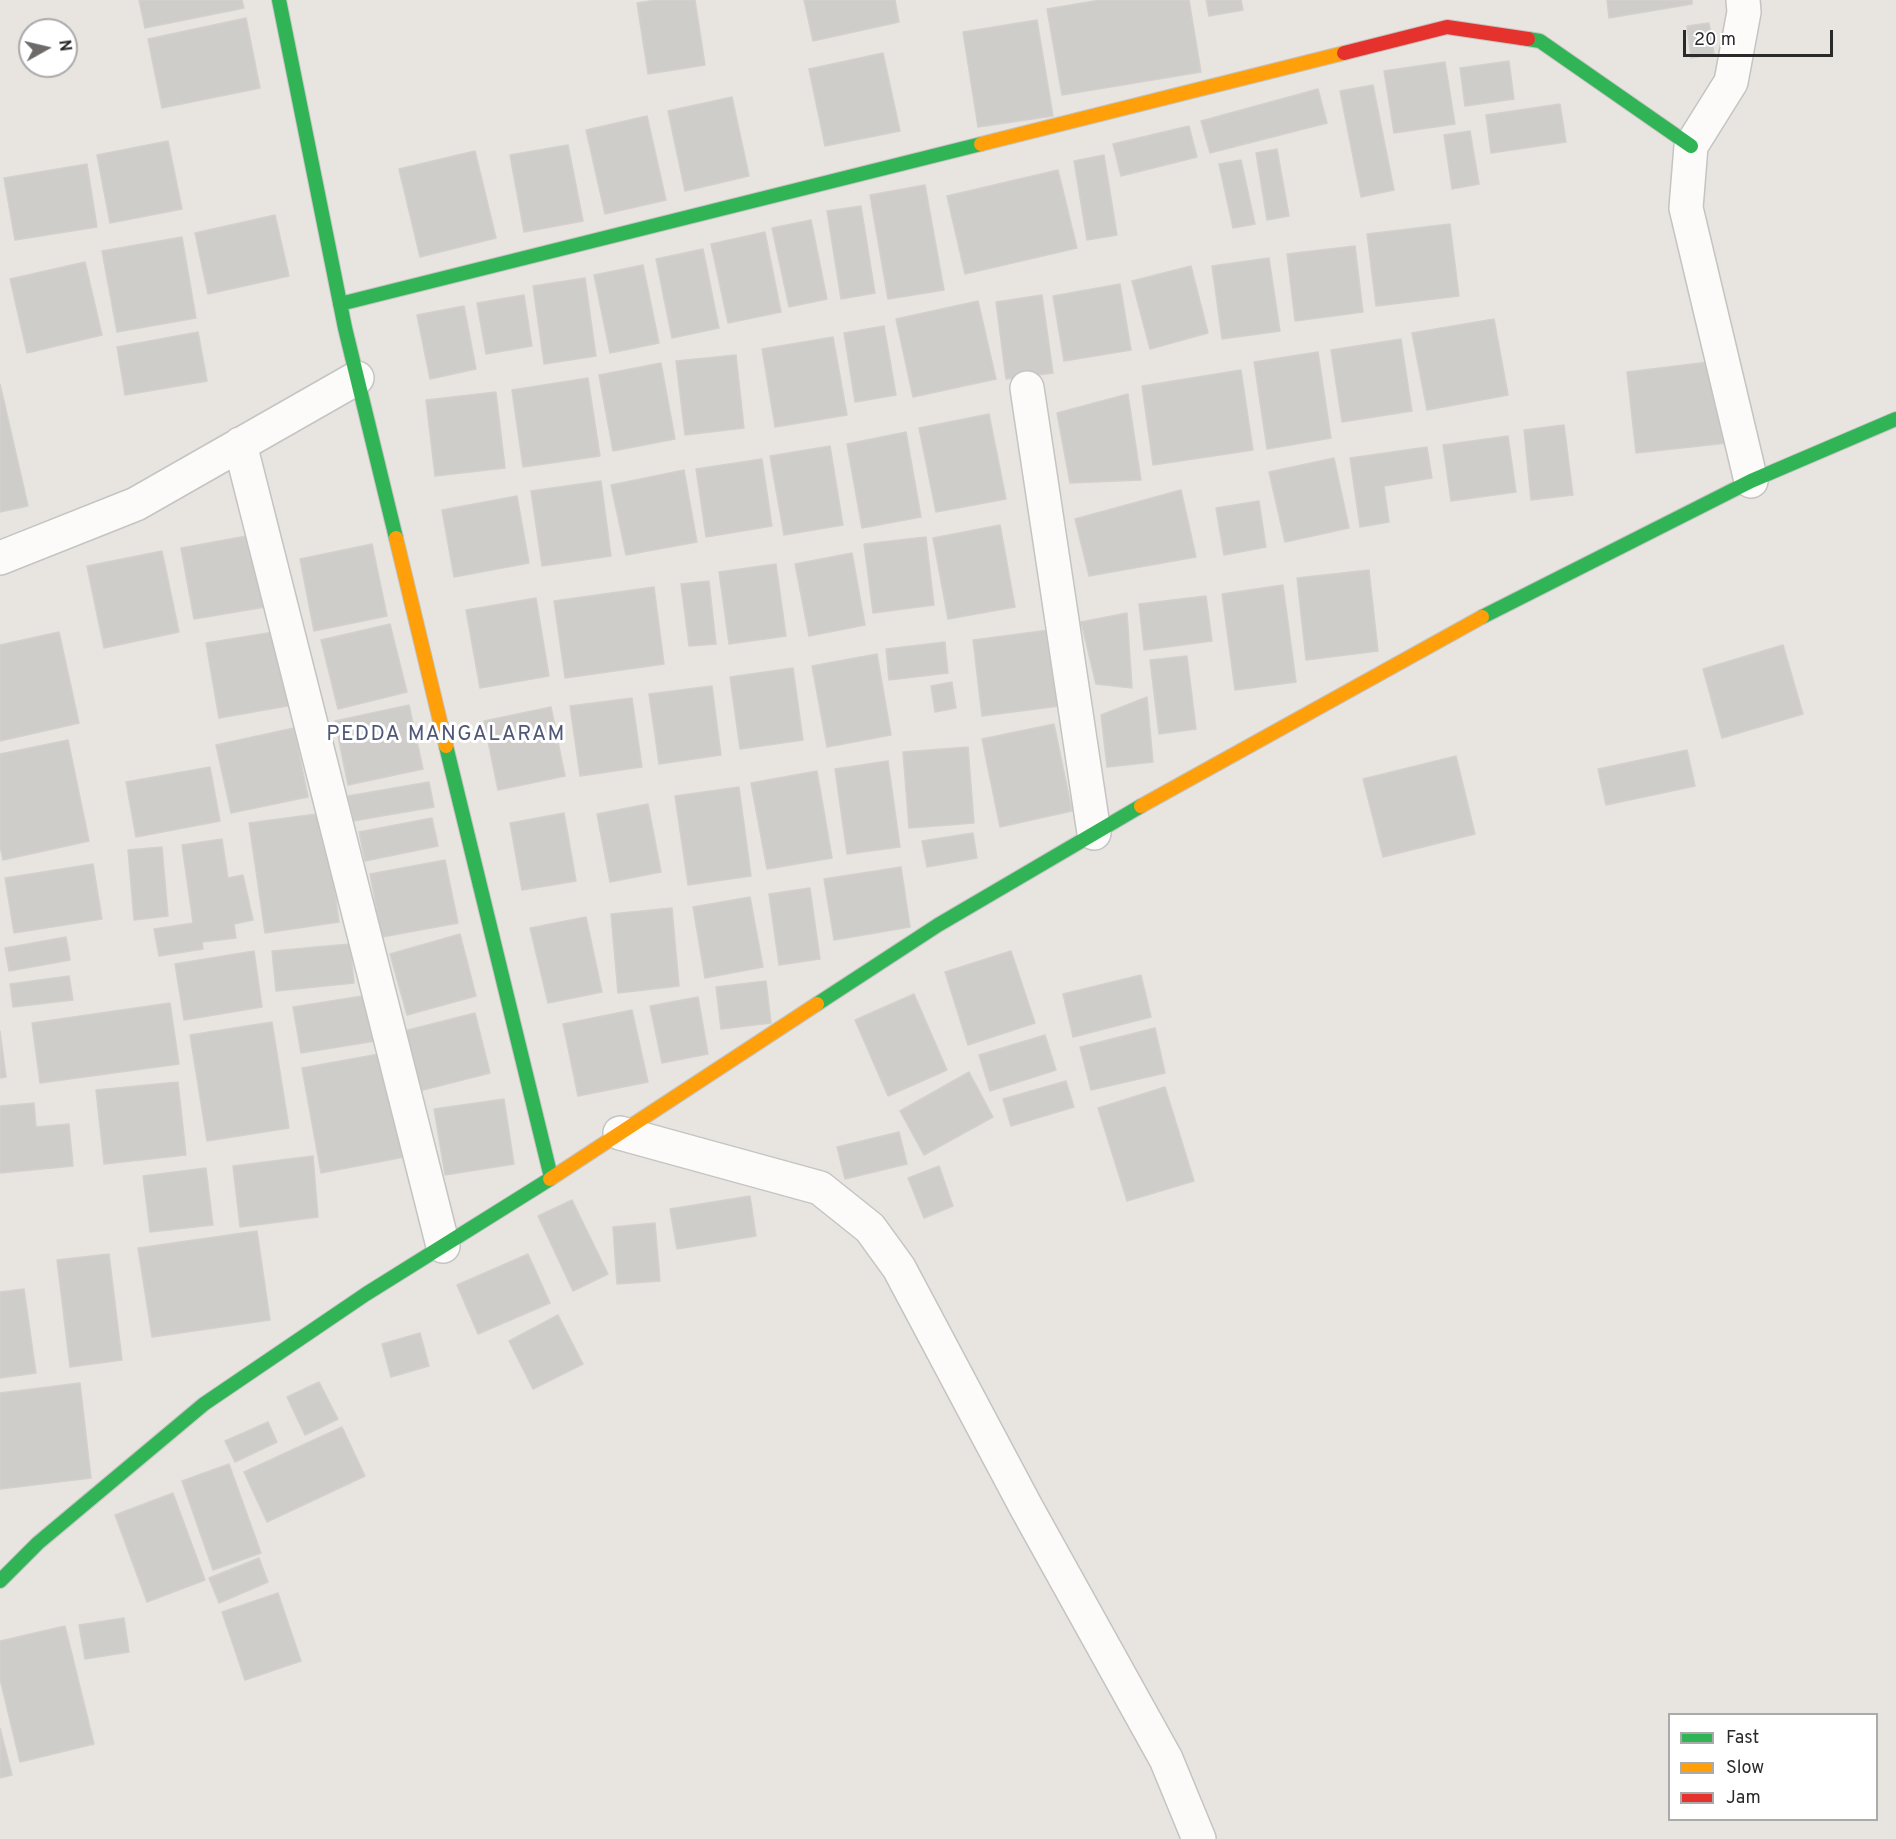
<!DOCTYPE html>
<style>
body{margin:0}
#map{position:relative;width:1896px;height:1839px;overflow:hidden;background:#e8e5e1;font-family:Overpass,sans-serif}
canvas{display:block}
.legend{position:absolute;left:1668px;top:1713px;width:210px;height:108px;box-sizing:border-box;background:#fff;border:2px solid #aaa;margin:0;padding:8px 10px;list-style:none;font-size:18px;color:#2a2a2a}
.legend li{display:flex;align-items:center;gap:12px;height:30px}
.legend b{width:30px;border:2px solid #aaa}
.north{position:absolute;left:18px;top:18px;width:60px;height:60px;box-sizing:border-box;background:#fff;border:2px solid #aaa;border-radius:50%;rotate:82deg;font-size:16px;font-weight:700;line-height:24px;text-align:center;color:#2a2a2a}
.north::after{content:'';display:block;margin:auto;width:21px;height:27px;background:#6c6b6a;clip-path:polygon(50% 0,100% 100%,50% 72%,0 100%)}
.scale{position:absolute;left:1683px;top:30px;width:150px;height:27px;box-sizing:border-box;border:3px solid #2a2a2a;border-top:0;padding-left:8px;font-size:18px;line-height:21px;white-space:nowrap;color:#2a2a2a;-webkit-text-stroke:4px #fff;paint-order:stroke}
</style>
<div id="map">
<canvas width="1896" height="1839"></canvas>
<ul class="legend">
<li><b style="height:8px;background:#30b455"></b>Fast</li>
<li><b style="height:8px;background:#ff9f0a"></b>Slow</li>
<li><b style="height:8px;background:#e5322d"></b>Jam</li>
</ul>
<div class="north">N</div>
<div class="scale">20 m</div>
</div>
<script>
const c = document.querySelector('canvas').getContext('2d');
c.lineJoin = 'round';
function fill(path, color) { c.fillStyle = color; c.fill(path, 'evenodd'); }
const toPath = rows => new Path2D(rows.map(r => 'M' + r).join(''));
function stroke(path, color, width, dash) { c.strokeStyle = color; c.lineWidth = width; c.lineCap = dash ? 'butt' : 'round'; c.setLineDash(dash || []); c.stroke(path); }
function label(font, color, halo, rows, align = 'center') {
  c.font = font + ' Overpass,sans-serif'; c.lineWidth = 6; c.setLineDash([]); c.textBaseline = 'middle'; c.strokeStyle = halo; c.fillStyle = color; for (const [text, x, y, turn = 0] of rows) {
    c.save(); c.translate(x, y); c.rotate((+turn || 0) * Math.PI / 180); c.textAlign = isNaN(turn) ? turn : align; if (halo) c.strokeText(text, 0, 0); c.fillText(text, 0, 0); c.restore();
  }
}
const building = toPath([
 [139,0,242,0,244,8,145,28,139,0],
 [656,0,695,0,705,65,648,74,637,3,656,0],
 [804,0,895,0,899,22,813,41,804,0],
 [1100,0,1189,0,1201,72,1062,95,1047,9,1100,0],
 [1206,0,1241,0,1243,10,1209,16,1206,0],
 [1607,0,1692,0,1692,4,1609,18,1607,0],
 [246,18,260,88,162,108,148,39,246,18],
 [1037,20,1053,116,978,127,963,32,1037,20],
 [1709,23,1714,54,1691,58,1687,26,1709,23],
 [883,53,900,131,825,146,809,69,883,53],
 [1509,61,1514,99,1465,106,1460,68,1509,61],
 [1445,62,1455,124,1394,133,1384,71,1445,62],
 [1373,85,1394,190,1361,197,1340,91,1373,85],
 [1318,89,1327,123,1210,153,1201,121,1318,89],
 [732,97,749,176,685,191,668,111,732,97],
 [1560,104,1566,142,1491,153,1486,115,1560,104],
 [647,116,666,200,605,214,586,130,647,116],
 [1189,126,1197,157,1121,176,1113,144,1189,126],
 [1470,131,1479,184,1452,189,1444,135,1470,131],
 [168,141,182,209,110,223,97,155,168,141],
 [568,145,583,221,524,232,510,155,568,145],
 [1277,149,1289,216,1267,220,1256,153,1277,149],
 [475,151,496,238,420,257,399,169,475,151],
 [1104,155,1117,235,1087,240,1074,161,1104,155],
 [1241,160,1255,224,1233,228,1219,164,1241,160],
 [87,164,97,227,15,240,4,178,87,164],
 [1058,170,1077,248,965,274,947,196,1058,170],
 [925,185,944,290,888,299,870,195,925,185],
 [861,206,875,293,841,299,827,211,861,206],
 [275,215,289,276,208,294,195,233,275,215],
 [811,220,827,299,789,307,772,228,811,220],
 [1450,224,1459,296,1376,306,1367,234,1450,224],
 [765,232,781,312,728,323,711,244,765,232],
 [182,237,196,318,117,332,102,251,182,237],
 [1355,246,1363,312,1295,321,1287,254,1355,246],
 [703,249,719,328,672,338,656,259,703,249],
 [1269,258,1280,331,1222,339,1212,266,1269,258],
 [85,262,102,335,27,353,10,279,85,262],
 [643,265,659,343,610,353,594,275,643,265],
 [1191,266,1208,333,1150,349,1132,281,1191,266],
 [585,278,596,356,544,364,533,286,585,278],
 [1120,284,1131,350,1064,361,1053,296,1120,284],
 [524,295,532,346,486,354,477,303,524,295],
 [1042,295,1053,373,1006,379,996,302,1042,295],
 [978,301,996,379,913,397,896,319,978,301],
 [464,306,476,369,430,379,417,315,464,306],
 [1494,319,1508,395,1427,410,1412,333,1494,319],
 [884,326,896,395,855,402,844,333,884,326],
 [198,332,207,381,125,395,117,347,198,332],
 [833,337,847,415,775,427,762,349,833,337],
 [1401,339,1412,411,1342,422,1331,350,1401,339],
 [1318,352,1331,438,1267,449,1254,362,1318,352],
 [736,355,744,428,685,435,676,361,736,355],
 [1717,361,1727,443,1636,453,1627,372,1717,361],
 [661,363,675,439,613,451,599,375,661,363],
 [1241,370,1253,450,1153,465,1142,386,1241,370],
 [588,378,600,456,523,467,512,390,588,378],
 [0,384,28,506,0,512,0,384],
 [496,392,505,468,435,476,426,400,496,392],
 [1128,394,1141,480,1070,483,1057,413,1128,394],
 [989,414,1006,499,936,512,919,428,989,414],
 [1564,425,1573,495,1531,500,1524,430,1564,425],
 [906,432,921,517,862,528,847,444,906,432],
 [1508,436,1516,492,1451,501,1443,445,1508,436],
 [830,446,843,525,784,535,770,456,830,446],
 [1427,447,1432,478,1384,486,1389,522,1360,527,1350,458,1427,447],
 [1334,458,1349,528,1285,542,1269,472,1334,458],
 [762,459,772,526,706,537,696,469,762,459],
 [684,470,697,542,626,555,611,485,684,470],
 [601,481,611,556,542,566,531,491,601,481],
 [1181,490,1196,557,1089,576,1075,519,1181,490],
 [517,496,529,563,454,577,442,510,517,496],
 [1259,501,1266,547,1224,555,1216,508,1259,501],
 [1000,525,1015,607,948,619,933,538,1000,525],
 [252,535,265,607,194,619,181,548,252,535],
 [926,537,934,605,873,613,864,544,926,537],
 [372,544,387,616,314,631,300,559,372,544],
 [162,551,179,632,104,648,87,566,162,551],
 [852,553,865,625,809,636,795,564,852,553],
 [776,564,786,636,729,644,719,572,776,564],
 [1369,570,1378,651,1306,660,1297,578,1369,570],
 [709,581,716,644,689,646,681,584,709,581],
 [1283,585,1296,682,1235,690,1222,594,1283,585],
 [654,587,664,664,565,678,554,601,654,587],
 [1206,596,1212,641,1144,650,1139,604,1206,596],
 [536,598,549,676,480,688,466,610,536,598],
 [1127,613,1132,688,1096,684,1081,622,1127,613],
 [390,624,407,692,338,709,321,640,390,624],
 [1057,629,1067,705,982,716,973,640,1057,629],
 [280,631,293,705,219,718,206,643,280,631],
 [59,632,79,723,0,741,0,645,59,632],
 [945,642,948,673,889,680,886,649,945,642],
 [1783,645,1803,714,1722,738,1703,669,1783,645],
 [877,654,891,735,827,747,812,666,877,654],
 [1187,656,1196,729,1159,734,1150,660,1187,656],
 [793,668,803,740,740,749,730,677,793,668],
 [952,682,956,708,935,712,931,686,952,682],
 [712,686,721,755,659,764,649,694,712,686],
 [1147,697,1153,762,1107,767,1101,715,1147,697],
 [632,698,642,767,580,776,570,706,632,698],
 [409,705,423,769,348,785,335,721,409,705],
 [551,707,565,776,498,790,484,721,551,707],
 [1054,724,1072,811,1000,827,982,739,1054,724],
 [294,728,308,797,231,813,216,745,294,728],
 [68,740,89,841,3,860,0,846,0,754,68,740],
 [968,747,974,823,909,828,903,752,968,747],
 [1687,750,1695,786,1606,805,1598,769,1687,750],
 [1456,756,1475,834,1383,857,1363,779,1456,756],
 [888,761,900,847,847,854,835,769,888,761],
 [210,767,220,821,136,837,126,782,210,767],
 [817,771,832,858,767,869,751,783,817,771],
 [429,782,434,807,353,821,348,796,429,782],
 [739,787,751,876,688,885,675,796,739,787],
 [648,804,661,872,610,882,597,814,648,804],
 [324,813,339,922,265,933,249,823,324,813],
 [564,813,576,881,522,890,510,823,564,813],
 [432,818,438,846,365,861,359,832,432,818],
 [973,833,977,858,927,867,922,841,973,833],
 [222,839,228,878,243,875,253,920,234,924,236,938,202,942,203,949,159,956,154,929,193,923,182,845,222,839],
 [162,847,168,916,134,920,128,850,162,847],
 [445,860,458,923,382,937,370,874,445,860],
 [93,864,102,919,14,933,5,878,93,864],
 [901,867,910,927,834,940,824,879,901,867],
 [810,888,820,959,779,965,769,894,810,888],
 [750,897,763,967,705,978,693,907,750,897],
 [672,908,679,986,618,993,611,914,672,908],
 [586,917,602,992,548,1003,530,928,586,917],
 [460,934,476,996,407,1015,390,954,460,934],
 [66,937,70,960,9,971,5,948,66,937],
 [350,944,354,983,276,991,272,951,350,944],
 [254,951,262,1007,184,1020,175,964,254,951],
 [1011,951,1035,1023,968,1045,945,972,1011,951],
 [1141,975,1151,1017,1073,1037,1063,994,1141,975],
 [69,976,73,1000,13,1007,10,984,69,976],
 [766,981,771,1023,721,1029,716,987,766,981],
 [914,994,947,1070,888,1096,855,1020,914,994],
 [369,995,375,1041,301,1053,293,1007,369,995],
 [698,997,708,1054,662,1063,650,1006,698,997],
 [170,1003,179,1064,40,1083,32,1023,170,1003],
 [632,1010,648,1082,578,1096,563,1024,632,1010],
 [475,1013,490,1073,419,1091,404,1031,475,1013],
 [272,1022,289,1128,207,1141,190,1035,272,1022],
 [1155,1028,1165,1073,1091,1090,1080,1047,1155,1028],
 [0,1031,6,1077,0,1078,0,1031],
 [1045,1035,1056,1070,990,1091,979,1055,1045,1035],
 [390,1052,409,1156,321,1173,302,1068,390,1052],
 [969,1072,993,1117,924,1155,900,1111,969,1072],
 [1066,1081,1074,1107,1011,1126,1003,1099,1066,1081],
 [178,1082,186,1155,104,1164,96,1090,178,1082],
 [1165,1087,1194,1181,1127,1201,1098,1108,1165,1087],
 [504,1099,514,1164,445,1175,434,1109,504,1099],
 [34,1103,36,1127,69,1124,73,1166,0,1173,0,1106,34,1103],
 [899,1132,907,1164,845,1179,837,1147,899,1132],
 [313,1156,318,1217,240,1227,233,1166,313,1156],
 [939,1166,953,1206,924,1218,908,1178,939,1166],
 [206,1168,213,1225,150,1232,143,1176,206,1168],
 [750,1196,756,1236,677,1249,670,1209,750,1196],
 [572,1200,608,1274,573,1291,538,1216,572,1200],
 [655,1223,660,1281,617,1284,613,1227,655,1223],
 [257,1231,270,1320,152,1337,138,1248,257,1231],
 [109,1254,122,1360,70,1367,57,1260,109,1254],
 [528,1254,550,1303,478,1334,457,1285,528,1254],
 [24,1289,36,1373,0,1378,0,1292,24,1289],
 [558,1315,583,1364,533,1389,509,1341,558,1315],
 [420,1333,429,1366,391,1377,382,1344,420,1333],
 [319,1382,338,1419,305,1435,287,1397,319,1382],
 [80,1383,91,1478,0,1489,0,1393,80,1383],
 [268,1422,277,1442,235,1462,225,1441,268,1422],
 [342,1427,365,1476,267,1522,244,1472,342,1427],
 [229,1464,261,1553,213,1570,182,1481,229,1464],
 [173,1493,205,1580,147,1602,115,1515,173,1493],
 [259,1558,268,1582,219,1603,209,1578,259,1558],
 [278,1593,301,1661,245,1680,222,1612,278,1593],
 [124,1618,129,1652,85,1659,79,1625,124,1618],
 [65,1626,94,1744,20,1762,0,1679,0,1641,65,1626],
 [0,1728,12,1775,0,1778,0,1728]
]);
fill(building, '#cfcdca');
stroke(building, '#d3d0cd', 1.5);
const street = toPath([
 [1743,0,1744,12,1731,82,1691,146,1686,208,1751,481],
 [1027,388,1094,833],
 [240,444,443,1246],
 [0,558,136,504,357,378],
 [620,1133,820,1188,870,1228,899,1268,1026,1507,1166,1759,1199,1839]
]);
const fast = toPath([
 [279,0,345,328,396,538],
 [1528,39,1540,41,1691,146],
 [340,304,981,144],
 [1482,617,1751,481,1896,419],
 [446,746,551,1177],
 [817,1004,938,925,1141,806],
 [0,1581,38,1543,204,1404,366,1294,550,1179]
]);
const slow = toPath([
 [981,144,1344,53],
 [396,538,446,746],
 [1141,806,1482,617],
 [550,1179,817,1004]
]);
const jam = toPath([
 [1344,53,1447,27,1528,39]
]);
stroke(street, '#c4c4c3', 36);
stroke(fast, '#c4c4c3', 16);
stroke(slow, '#c4c4c3', 16);
stroke(jam, '#c4c4c3', 16);
stroke(street, '#fcfbfa', 33);
stroke(fast, '#30b455', 14);
stroke(slow, '#ff9f0a', 14);
stroke(jam, '#e5322d', 14);
c.letterSpacing = '1.5px';
label('21px', '#4e5777', '#fff', [
 ["PEDDA MANGALARAM",446,736]
]);
c.letterSpacing = '0px';
</script>
